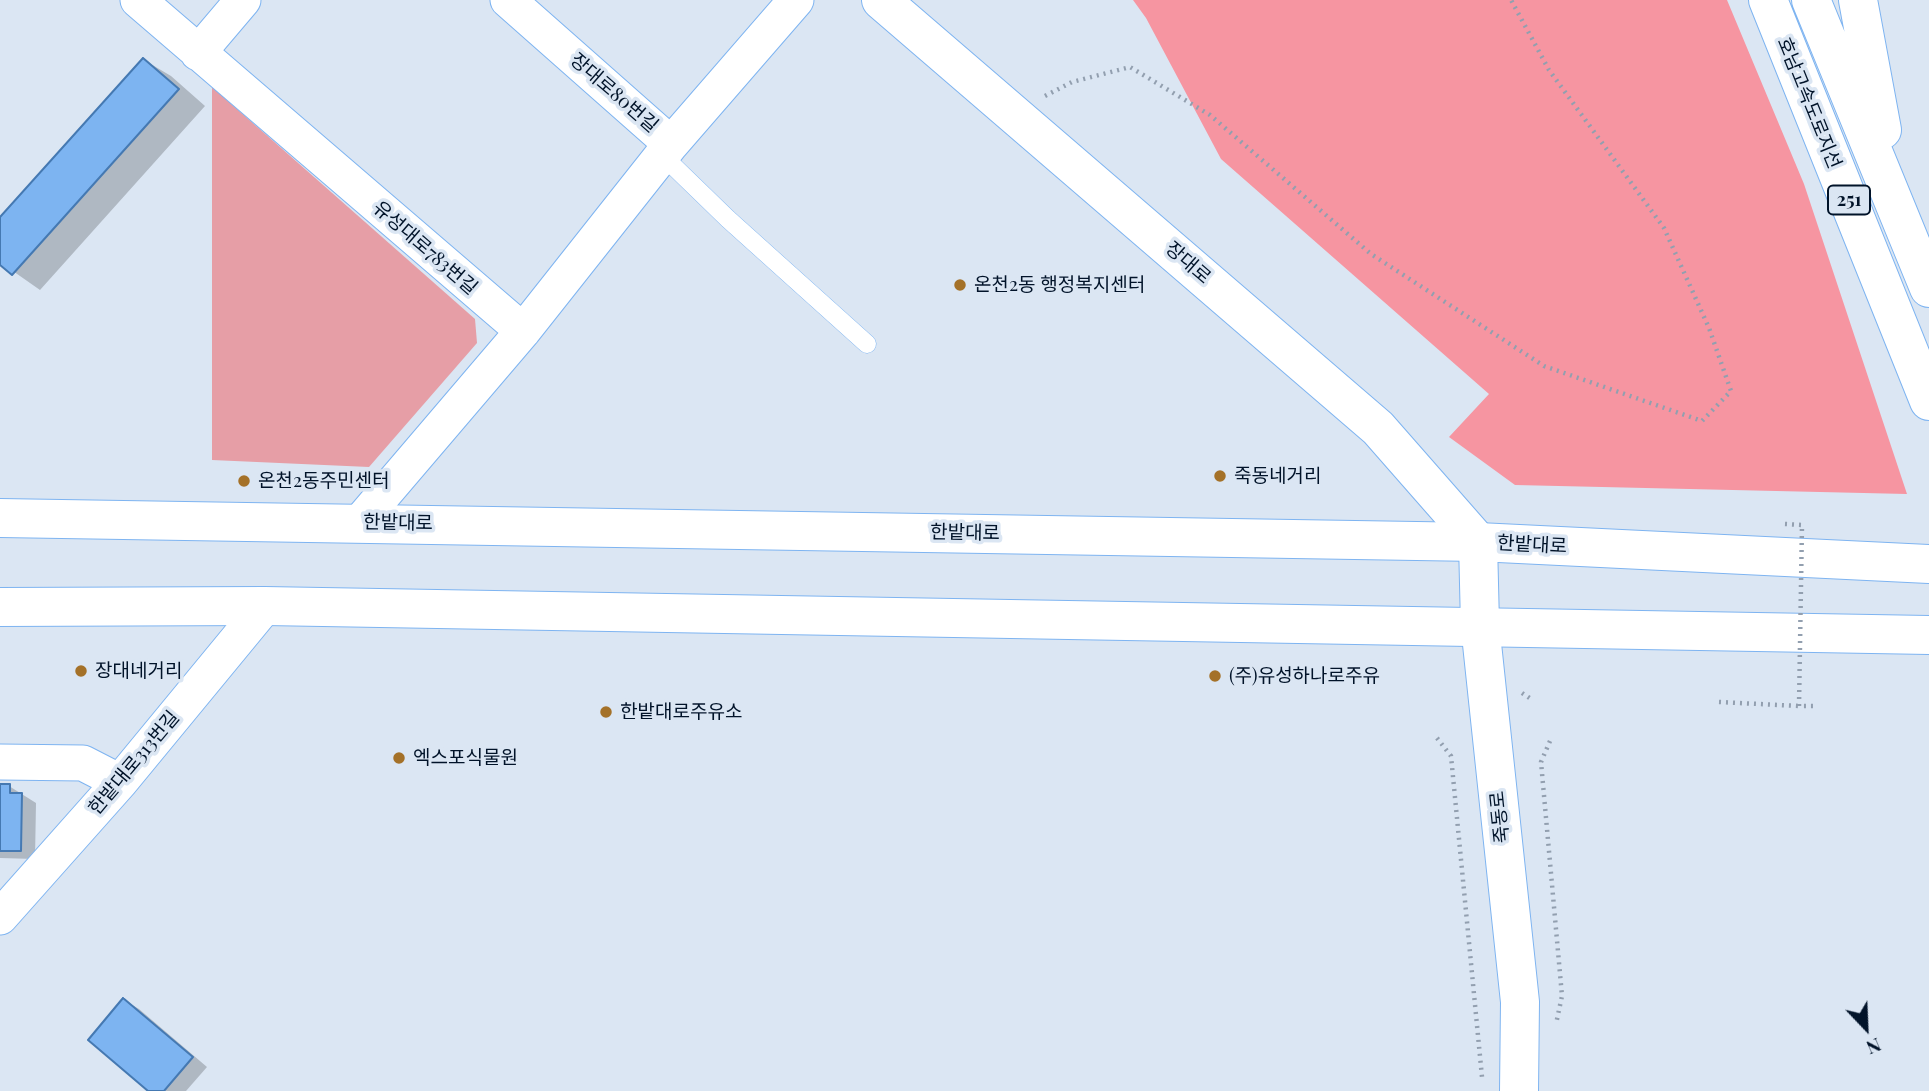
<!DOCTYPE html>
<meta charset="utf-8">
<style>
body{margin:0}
#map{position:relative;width:1929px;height:1091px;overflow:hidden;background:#dbe6f3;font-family:"Playfair Display",serif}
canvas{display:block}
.north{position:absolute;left:1831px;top:993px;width:70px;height:70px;-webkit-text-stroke:5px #dbe6f3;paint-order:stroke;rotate:157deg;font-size:19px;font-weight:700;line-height:28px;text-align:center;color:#011329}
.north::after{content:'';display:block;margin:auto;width:24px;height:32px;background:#011329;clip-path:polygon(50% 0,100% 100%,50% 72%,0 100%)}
</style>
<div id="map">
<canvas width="1929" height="1091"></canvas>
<div class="north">N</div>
</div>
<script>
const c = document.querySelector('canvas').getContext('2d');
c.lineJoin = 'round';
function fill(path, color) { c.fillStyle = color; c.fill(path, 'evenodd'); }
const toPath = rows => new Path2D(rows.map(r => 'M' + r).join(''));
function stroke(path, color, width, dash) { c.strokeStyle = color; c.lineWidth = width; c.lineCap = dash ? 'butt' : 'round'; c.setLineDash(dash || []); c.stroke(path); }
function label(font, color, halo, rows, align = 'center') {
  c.font = font + ' "Playfair Display","Noto Sans KR",serif'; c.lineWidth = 7; c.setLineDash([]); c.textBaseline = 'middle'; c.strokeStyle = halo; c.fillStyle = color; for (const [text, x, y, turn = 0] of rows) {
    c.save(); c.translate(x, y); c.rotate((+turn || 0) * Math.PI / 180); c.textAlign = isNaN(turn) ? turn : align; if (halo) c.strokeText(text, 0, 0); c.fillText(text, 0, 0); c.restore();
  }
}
fill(toPath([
 [212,87,475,319,477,343,369,467,212,460]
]), '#e69ea6');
fill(toPath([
 [1133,0,1727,0,1804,184,1907,494,1515,485,1449,437,1489,394,1221,159,1146,18]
]), '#f695a1');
fill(toPath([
 [144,60,171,76,205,106,40,290,0,262,0,220],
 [0,786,9,786,36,803,35,859,0,858],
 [124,1000,139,1009,207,1067,186,1091,151,1091]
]), '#0003');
const building = toPath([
 [143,58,179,89,12,275,0,265,0,217,143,58],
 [0,784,10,784,10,793,22,793,21,851,0,851,0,784],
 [123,998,193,1057,164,1091,148,1091,88,1040,123,998]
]);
fill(building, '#7db4f1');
stroke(building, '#4579b2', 2);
const service = toPath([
 [662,155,728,219,867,344]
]);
const minor = toPath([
 [138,0,523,331],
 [508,0,671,144],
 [198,53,243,0],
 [360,522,523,331,671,144,796,0],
 [0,762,83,763,120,782],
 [0,917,120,782,265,606]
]);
const tertiary = toPath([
 [881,0,1378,428,1478,542,1480,625,1520,1002,1519,1091]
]);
const primary = toPath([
 [0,518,1478,542,1929,564],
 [0,607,265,606,1929,635]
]);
const motorway = toPath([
 [1768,0,1929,401],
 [1811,0,1929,288],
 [1858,0,1882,130]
]);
stroke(service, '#7eb4f1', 19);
stroke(minor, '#7eb4f1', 37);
stroke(tertiary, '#7eb4f1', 40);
stroke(primary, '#7eb4f1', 40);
stroke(motorway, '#7eb4f1', 40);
stroke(toPath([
 [1045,96,1072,82,1130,67,1210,115,1371,254,1544,366,1702,421,1731,391,1709,328,1664,228,1549,70,1511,0],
 [1522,693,1531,699],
 [1719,702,1799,706],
 [1437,738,1451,756,1482,1077],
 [1550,741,1541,762,1562,996,1556,1024]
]), '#929faf', 4.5, [2, 5]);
stroke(service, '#fff', 18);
stroke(minor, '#fff', 35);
stroke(tertiary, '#fff', 38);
stroke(primary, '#fff', 38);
stroke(motorway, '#fff', 38);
stroke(toPath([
 [1785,524,1802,525,1799,706,1815,706]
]), '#929faf', 4.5, [2, 5]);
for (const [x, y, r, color] of [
 [960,285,7,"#a47128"],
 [1220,476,7,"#a47128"],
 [244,481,7,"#a47128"],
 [81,671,7,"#a47128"],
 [1215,676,7,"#a47128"],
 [606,712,7,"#a47128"],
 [399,758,7,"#a47128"]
]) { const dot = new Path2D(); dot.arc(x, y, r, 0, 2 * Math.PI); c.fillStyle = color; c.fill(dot); stroke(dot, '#dbe6f3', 2.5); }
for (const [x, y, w] of [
 [1849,200,42]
]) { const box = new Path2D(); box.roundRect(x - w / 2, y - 14.5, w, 29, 5); c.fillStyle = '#dbe6f3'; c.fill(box); stroke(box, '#011329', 2); }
label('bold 18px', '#011329', null, [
 ["251",1849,200]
]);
label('19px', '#011329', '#dbe6f3', [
 ["장대로80번길",614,93,41],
 ["호남고속도로지선",1809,103,68],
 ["유성대로783번길",425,248,41],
 ["장대로",1188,263,41],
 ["한밭대로",398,523,1],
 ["한밭대로",965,533,1],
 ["한밭대로",1532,545,3],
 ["한밭대로313번길",134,763,-50],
 ["죽동로",1500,817,-96]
]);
label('19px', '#011329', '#dbe6f3', [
 ["온천2동 행정복지센터",974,285],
 ["죽동네거리",1234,476],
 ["온천2동주민센터",258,481],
 ["장대네거리",95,671],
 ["(주)유성하나로주유",1229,676],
 ["한밭대로주유소",620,712],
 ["엑스포식물원",413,758]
], 'left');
</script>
